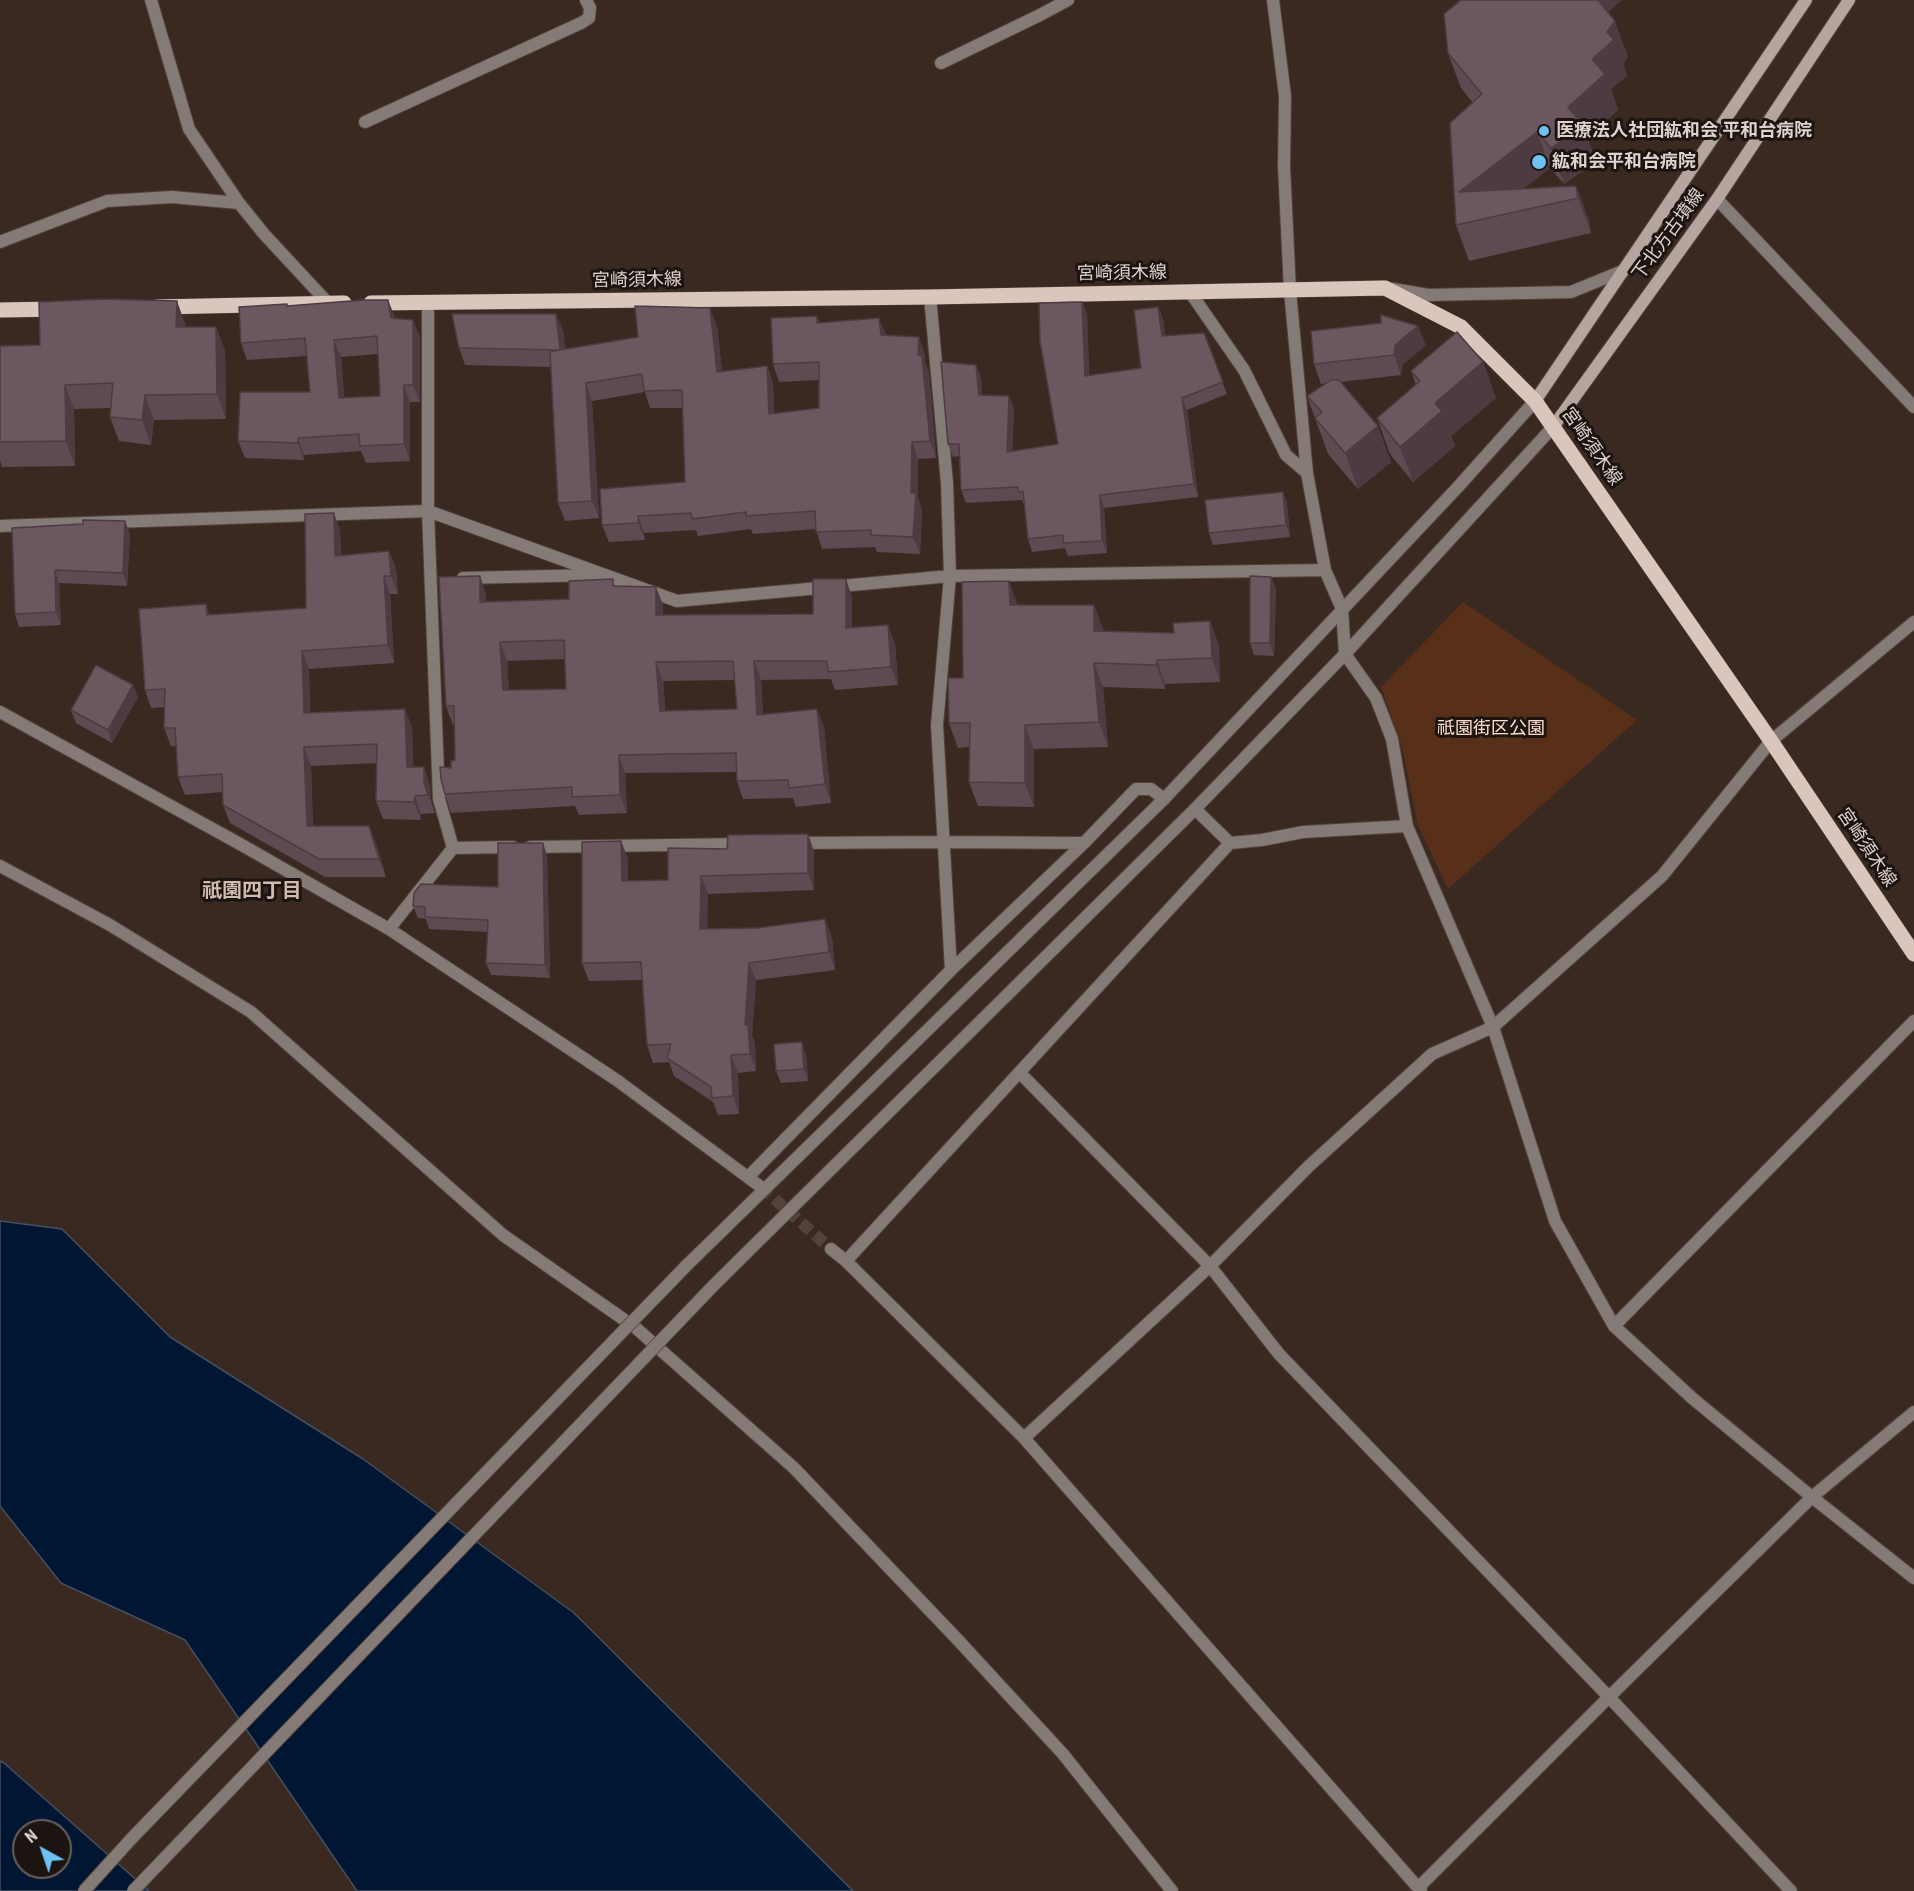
<!DOCTYPE html>
<meta charset="utf-8">
<style>
body{margin:0}
#map{position:relative;width:1914px;height:1891px;overflow:hidden;background:#3a2920;font-family:"Roboto Condensed",sans-serif}
canvas{display:block}
.north{position:absolute;left:12px;top:1819px;width:60px;height:60px;box-sizing:border-box;background:#1c1410;border:2px solid #6a605c;border-radius:50%;rotate:320deg;font-size:16px;font-weight:700;line-height:24px;text-align:center;color:#dfd3cd}
.north::after{content:'';display:block;margin:auto;width:21px;height:27px;background:#6dc2f3;clip-path:polygon(50% 0,100% 100%,50% 72%,0 100%)}
</style>
<div id="map">
<canvas width="1914" height="1891"></canvas>
<div class="north">N</div>
</div>
<script>
const c = document.querySelector('canvas').getContext('2d');
c.lineJoin = 'round';
function fill(path, color) { c.fillStyle = color; c.fill(path, 'evenodd'); }
const toPath = rows => new Path2D(rows.map(r => 'M' + r).join(''));
function stroke(path, color, width, dash) { c.strokeStyle = color; c.lineWidth = width; c.lineCap = dash ? 'butt' : 'round'; c.setLineDash(dash || []); c.stroke(path); }
function label(font, color, halo, rows, align = 'center') {
  c.font = font + ' "Roboto Condensed","Noto Sans JP",sans-serif'; c.lineWidth = 6; c.setLineDash([]); c.textBaseline = 'middle'; c.strokeStyle = halo; c.fillStyle = color; for (const [text, x, y, turn = 0] of rows) {
    c.save(); c.translate(x, y); c.rotate((+turn || 0) * Math.PI / 180); c.textAlign = isNaN(turn) ? turn : align; if (halo) c.strokeText(text, 0, 0); c.fillText(text, 0, 0); c.restore();
  }
}
fill(toPath([
 [1463,602,1637,720,1448,889,1418,825,1402,747,1381,687]
]), '#583019');
const water = toPath([
 [0,1221,62,1229,170,1337,363,1459,574,1613,853,1891,357,1891,185,1640,61,1583,0,1506,0,1221],
 [0,1761,4,1763,149,1891,0,1891,0,1761],
 [24,1831,60,1831,60,1867,24,1867,24,1831]
]);
fill(water, '#011632');
stroke(water, '#444f60', 1.5);
stroke(toPath([
 [761,1187,831,1249]
]), '#53423a', 12, [12, 6]);
const minor = toPath([
 [151,0,189,129,239,203,264,234,328,303],
 [1273,0,1285,96,1284,166,1290,291,1307,473],
 [941,63,1040,15,1068,0],
 [365,122,581,23,589,18,590,8,586,0],
 [1717,199,1914,407],
 [0,242,107,201,172,197,239,203],
 [1393,289,1428,295,1571,292,1625,270],
 [1190,292,1244,370,1286,455,1307,473,1325,570,1342,609,1345,654,1376,698,1392,739,1407,826,1493,1027,1555,1221,1614,1326,1691,1397,1812,1497,1914,1578],
 [930,297,947,483,950,576,937,725,951,970],
 [428,303,428,511,439,799,453,848],
 [0,526,428,511,677,601,950,576,1325,570],
 [463,578,596,575],
 [0,712,240,844,389,929,618,1081,761,1187],
 [1195,809,1230,843],
 [794,843,944,842,1084,843],
 [530,847,744,844],
 [453,848,513,847],
 [0,866,110,925,251,1012,503,1235,636,1328,664,1353,794,1468,958,1640,1063,1754,1172,1891],
 [389,929,453,848],
 [1020,1073,1210,1266,1279,1354,1609,1697,1791,1891],
 [749,1176,951,970,1084,843,1136,789,1151,789,1164,799],
 [831,1249,846,1261,1024,1438,1421,1891],
 [846,1261,1230,843,1262,840,1303,832,1407,826],
 [1614,1326,1914,1021],
 [1024,1438,1210,1266,1309,1166,1432,1054,1493,1027,1662,876,1771,741,1914,622],
 [1418,1888,1609,1697,1812,1497,1914,1412]
]);
const tertiary = toPath([
 [686,1266,1164,799,1457,488,1535,401],
 [714,1285,1195,809,1345,654,1553,427]
]);
const secondary = toPath([
 [1535,401,1806,0],
 [1553,427,1717,199,1849,0]
]);
const primary = toPath([
 [371,303,930,297,1385,288,1461,327,1535,401,1771,741,1914,954],
 [158,307,344,303],
 [0,310,59,309]
]);
stroke(minor, '#54443c', 14);
stroke(tertiary, '#54443c', 14);
stroke(secondary, '#54443c', 14);
stroke(primary, '#54443c', 16);
stroke(minor, '#847a76', 12);
stroke(tertiary, '#847a76', 12);
stroke(secondary, '#b5a59f', 12);
stroke(primary, '#dbc6be', 15);
const tertiaryBridge = toPath([
 [84,1891,132,1838,686,1266],
 [133,1891,714,1285]
]);
stroke(tertiaryBridge, '#54443c', 14, []);
stroke(tertiaryBridge, '#847a76', 12);
fill(toPath([
 [1461,0,1622,0,1608,12,1628,57,1623,64,1627,76,1611,89,1618,110,1587,137,1596,161,1564,184,1550,168,1523,189,1576,186,1589,221,1591,233,1469,261,1456,225,1473,103,1461,88,1448,53],
 [1082,302,1087,314,1089,375,1141,368,1158,307,1163,319,1165,336,1204,333,1227,394,1187,410,1198,497,1104,508,1107,553,1068,556,1065,548,1032,552,1028,539,1024,505,1022,500,966,503,961,490,959,456,953,457,948,444,976,365,981,378,982,395,1014,408,1012,451,1058,444],
 [288,306,395,318,420,337,420,402,410,402,410,461,366,463,361,451,304,455,304,460,245,458,238,441,310,392,307,356,247,360,241,343],
 [378,354,380,396,344,398,341,357],
 [556,314,563,331,565,349,717,326,722,372,767,366,773,383,774,414,819,408,819,380,779,382,773,364,817,316,819,322,886,336,925,355,925,362,929,373,936,458,918,459,918,498,922,510,920,554,877,552,875,547,822,549,816,529,753,534,751,529,698,536,696,530,644,533,645,540,609,542,602,525,685,482,683,408,650,408,645,392,592,401,599,518,565,521,558,503,551,367,465,365,459,348],
 [186,326,186,327,216,327,225,351,226,419,154,420,151,445,119,441,110,417,111,408,74,409,75,466,2,467,0,461,0,346,40,345],
 [1426,345,1402,365,1401,375,1340,382,1391,462,1358,489,1328,454,1315,418,1307,396,1326,383,1321,384,1314,364],
 [1483,362,1496,398,1451,436,1455,446,1413,482,1390,454,1377,418,1416,385,1411,371],
 [1283,492,1287,504,1290,537,1213,545,1209,533],
 [334,513,340,531,341,556,389,551,396,569,398,594,390,594,394,663,309,669,310,712,412,727,413,767,430,785,431,800,435,813,421,814,421,820,383,819,376,801,377,763,311,766,313,826,376,844,386,877,325,877,230,823,223,805,223,792,185,795,178,777,176,746,171,746,164,728,165,707,151,708,145,690,210,615,306,608],
 [125,521,130,534,127,586,59,583,61,625,19,627,15,614,83,524],
 [1271,577,1276,589,1274,656,1254,655,1250,643],
 [846,579,852,598,852,627,895,643,898,685,835,690,831,679,761,680,763,714,824,727,831,803,796,807,793,798,743,799,737,781,736,772,625,773,627,813,579,815,575,806,451,813,445,794,451,768,455,760,454,725,453,725,446,706,486,594,486,602,569,599,616,586,663,605,663,615,813,614],
 [565,659,566,689,509,690,507,661],
 [735,680,737,709,665,711,663,681],
 [1018,605,1094,605,1103,632,1174,633,1210,621,1219,646,1220,682,1165,684,1165,689,1103,687,1108,747,1034,749,1034,807,978,806,969,782,969,747,958,748,949,723,963,678],
 [138,697,112,743,76,723,71,710],
 [808,834,814,852,814,890,708,894,707,929,832,937,835,970,756,980,752,1036,755,1043,756,1071,738,1073,739,1114,718,1115,713,1102,674,1076,669,1062,653,1063,647,1045,642,980,589,981,582,963,621,841,628,859,628,881,668,880,727,849],
 [547,855,550,978,491,975,486,963,488,932,429,929,426,919,418,918,413,906,498,887],
 [806,1054,808,1081,781,1083,776,1071]
]), '#5d4a52');
fill(toPath([
 [1591,0,1622,0,1598,20],
 [1615,21,1628,57,1623,64,1627,76,1611,89,1618,110,1587,137,1596,161,1564,184,1551,148,1568,107,1592,59,1607,32],
 [1537,132,1550,168,1484,219,1459,192],
 [1576,186,1589,221,1591,233,1578,198],
 [388,300,395,317,397,335,391,318],
 [177,301,186,326,185,352,176,327],
 [1082,302,1087,314,1090,388,1085,376],
 [1158,307,1163,319,1167,349,1162,336],
 [710,308,717,326,724,389,717,372],
 [556,314,563,331,567,367,560,350],
 [879,318,886,335,887,352,881,335],
 [413,320,420,337,420,402,413,385],
 [1418,326,1426,345,1402,365,1401,375,1394,355,1395,345],
 [216,327,225,351,226,419,217,394],
 [919,337,925,355,925,362,929,373,936,458,930,441,918,355],
 [334,340,341,357,346,416,339,398],
 [1483,362,1496,398,1451,436,1455,446,1413,482,1400,447,1435,403],
 [976,365,981,378,983,407,979,395],
 [767,366,773,383,775,431,769,414],
 [586,383,592,401,599,518,592,501],
 [65,385,74,409,75,466,66,441],
 [404,385,410,402,410,461,404,444],
 [145,395,154,420,151,445,142,420],
 [1009,396,1014,408,1012,464,1007,452],
 [1182,398,1187,410,1198,497,1194,484],
 [1378,426,1391,462,1358,489,1345,453],
 [298,438,304,455,304,460,298,443],
 [912,442,918,459,918,498,922,510,920,554,913,537,911,493],
 [1283,492,1287,504,1290,537,1286,525],
 [1100,495,1104,508,1107,553,1102,541],
 [334,513,340,531,342,574,335,556],
 [638,516,644,533,645,540,638,523],
 [125,521,130,534,127,586,123,573],
 [389,551,396,569,398,594,391,576],
 [55,570,59,583,61,625,56,612],
 [384,576,390,594,394,663,388,645],
 [480,576,486,594,487,621,480,602],
 [1271,577,1276,589,1274,656,1270,643],
 [846,579,852,598,852,646,846,628],
 [1009,581,1018,606,1010,605],
 [656,587,663,605,662,634,656,615],
 [206,604,212,623,207,615],
 [1094,605,1103,629,1103,656,1094,631],
 [1210,621,1219,646,1220,682,1212,658],
 [888,625,895,643,898,685,891,667],
 [500,642,507,661,510,708,503,690],
 [302,651,309,669,310,731,304,713],
 [1157,660,1165,684,1165,689,1156,665],
 [754,661,761,680,764,733,757,715],
 [656,662,663,681,667,729,660,711],
 [1094,663,1103,687,1108,747,1099,722],
 [133,685,138,697,112,743,108,730],
 [405,709,412,727,414,785,407,767],
 [817,709,824,727,831,803,825,784],
 [1025,725,1034,749,1034,807,1025,783],
 [304,747,311,766,313,845,307,826],
 [619,755,625,773,627,813,620,795],
 [424,767,430,785,431,800,435,813,424,782],
 [415,796,421,814,421,820,414,802],
 [369,826,376,844,386,877,379,859],
 [808,834,814,852,814,890,808,873],
 [621,841,628,859,628,899,622,881],
 [543,843,547,855,550,978,545,965],
 [701,876,708,894,707,947,700,929],
 [825,919,832,937,835,970,829,952],
 [749,963,756,980,752,1036,755,1043,756,1071,750,1054,745,1025],
 [802,1042,806,1054,808,1081,804,1069],
 [731,1055,738,1073,739,1114,733,1096]
]), '#4c3c42');
const building = toPath([
 [1461,0,1598,0,1615,21,1607,32,1614,40,1592,59,1605,74,1568,107,1583,125,1551,148,1537,132,1459,192,1576,186,1578,198,1456,225,1450,123,1482,94,1448,53,1444,14,1461,0],
 [103,299,177,301,176,327,216,327,217,394,145,395,142,420,110,417,113,383,65,385,66,441,0,442,0,346,40,345,39,302,103,299],
 [364,300,388,300,391,318,413,320,413,385,404,385,404,444,360,446,359,434,298,438,298,443,238,441,240,392,310,392,305,338,241,343,239,307,287,304,287,306,364,300],
 [377,336,380,396,339,398,334,340,377,336],
 [1082,302,1085,376,1141,368,1134,310,1158,307,1162,336,1204,333,1223,382,1182,398,1194,484,1100,495,1102,541,1063,543,1063,535,1028,539,1023,491,1019,493,1018,487,961,490,959,444,948,444,941,362,976,365,979,395,1009,396,1007,452,1058,444,1040,341,1039,303,1082,302],
 [635,306,710,308,717,372,767,366,769,414,819,408,819,362,773,364,771,318,817,316,817,323,879,318,881,335,919,337,918,355,922,356,930,441,912,442,911,493,916,493,913,537,871,535,871,530,816,532,815,511,746,516,746,512,692,519,691,513,638,516,638,523,602,525,600,489,685,482,682,390,644,391,642,374,586,383,592,501,558,503,550,352,560,350,459,348,452,314,556,314,560,350,638,337,635,306],
 [1381,315,1418,326,1395,345,1394,355,1314,364,1311,331,1381,323,1381,315],
 [1457,332,1483,362,1435,403,1442,411,1400,447,1377,418,1420,381,1411,371,1457,332],
 [1331,380,1339,380,1378,426,1345,453,1315,418,1322,412,1307,396,1331,380],
 [1283,492,1286,525,1209,533,1205,500,1283,492],
 [334,513,335,556,389,551,391,576,384,576,388,645,302,651,304,713,405,709,407,767,424,767,424,782,428,795,415,796,414,802,376,801,377,744,304,747,307,826,369,826,379,859,319,859,223,805,222,774,178,777,175,728,164,728,165,689,145,690,139,609,206,604,207,615,306,608,305,514,334,513],
 [83,520,125,521,123,573,55,570,56,612,15,614,12,528,83,524,83,520],
 [480,576,480,602,569,599,569,581,613,579,613,586,656,587,656,615,813,614,813,579,846,579,846,628,888,625,891,667,828,672,827,661,754,661,757,715,817,709,825,784,789,788,788,780,737,781,736,753,619,755,620,795,572,797,572,787,445,794,441,779,440,767,451,768,451,761,455,760,454,706,446,706,439,577,480,576],
 [564,640,566,689,503,690,500,642,564,640],
 [733,661,737,709,660,711,656,662,733,661],
 [1250,576,1271,577,1270,643,1250,643,1250,576],
 [1009,581,1010,605,1094,605,1094,631,1174,633,1173,623,1210,621,1212,658,1157,660,1156,665,1094,663,1099,722,1025,725,1025,783,969,782,970,723,949,723,948,678,963,678,962,582,1009,581],
 [96,665,133,685,108,730,71,710,96,665],
 [808,834,808,873,701,876,700,929,757,928,825,919,829,952,749,963,745,1025,748,1025,750,1054,731,1055,733,1096,712,1098,711,1087,667,1058,671,1044,647,1045,641,962,582,963,582,842,621,841,622,881,668,880,668,848,727,849,728,835,808,834],
 [498,843,543,843,545,965,486,963,488,920,425,917,425,907,413,906,414,893,421,884,498,887,498,843],
 [802,1042,804,1069,776,1071,774,1044,802,1042]
]);
fill(building, '#6c565f');
stroke(building, '#4c3c42', 1.5);
for (const [x, y, r, color] of [
 [1544,131,6,"#6dc2f3"],
 [1539,162,8,"#6dc2f3"]
]) { const dot = new Path2D(); dot.arc(x, y, r, 0, 2 * Math.PI); c.fillStyle = color; c.fill(dot); stroke(dot, '#1c1410', 2); }
label('bold 18px', '#dfd3cd', '#1c1410', [
 ["医療法人社団紘和会 平和台病院",1556,131],
 ["紘和会平和台病院",1552,162]
], 'left');
label('18px', '#dfd3cd', '#1c1410', [
 ["下北方古墳線",1669,235,-54],
 ["宮崎須木線",1122,274,-1],
 ["宮崎須木線",637,281,-1],
 ["宮崎須木線",1591,447,55],
 ["宮崎須木線",1866,848,56]
]);
label('18px', '#feddcc', '#1c1410', [
 ["祇園街区公園",1491,729]
]);
label('bold 20px', '#d1baaf', '#1c1410', [
 ["祇園四丁目",252,892]
]);
</script>
